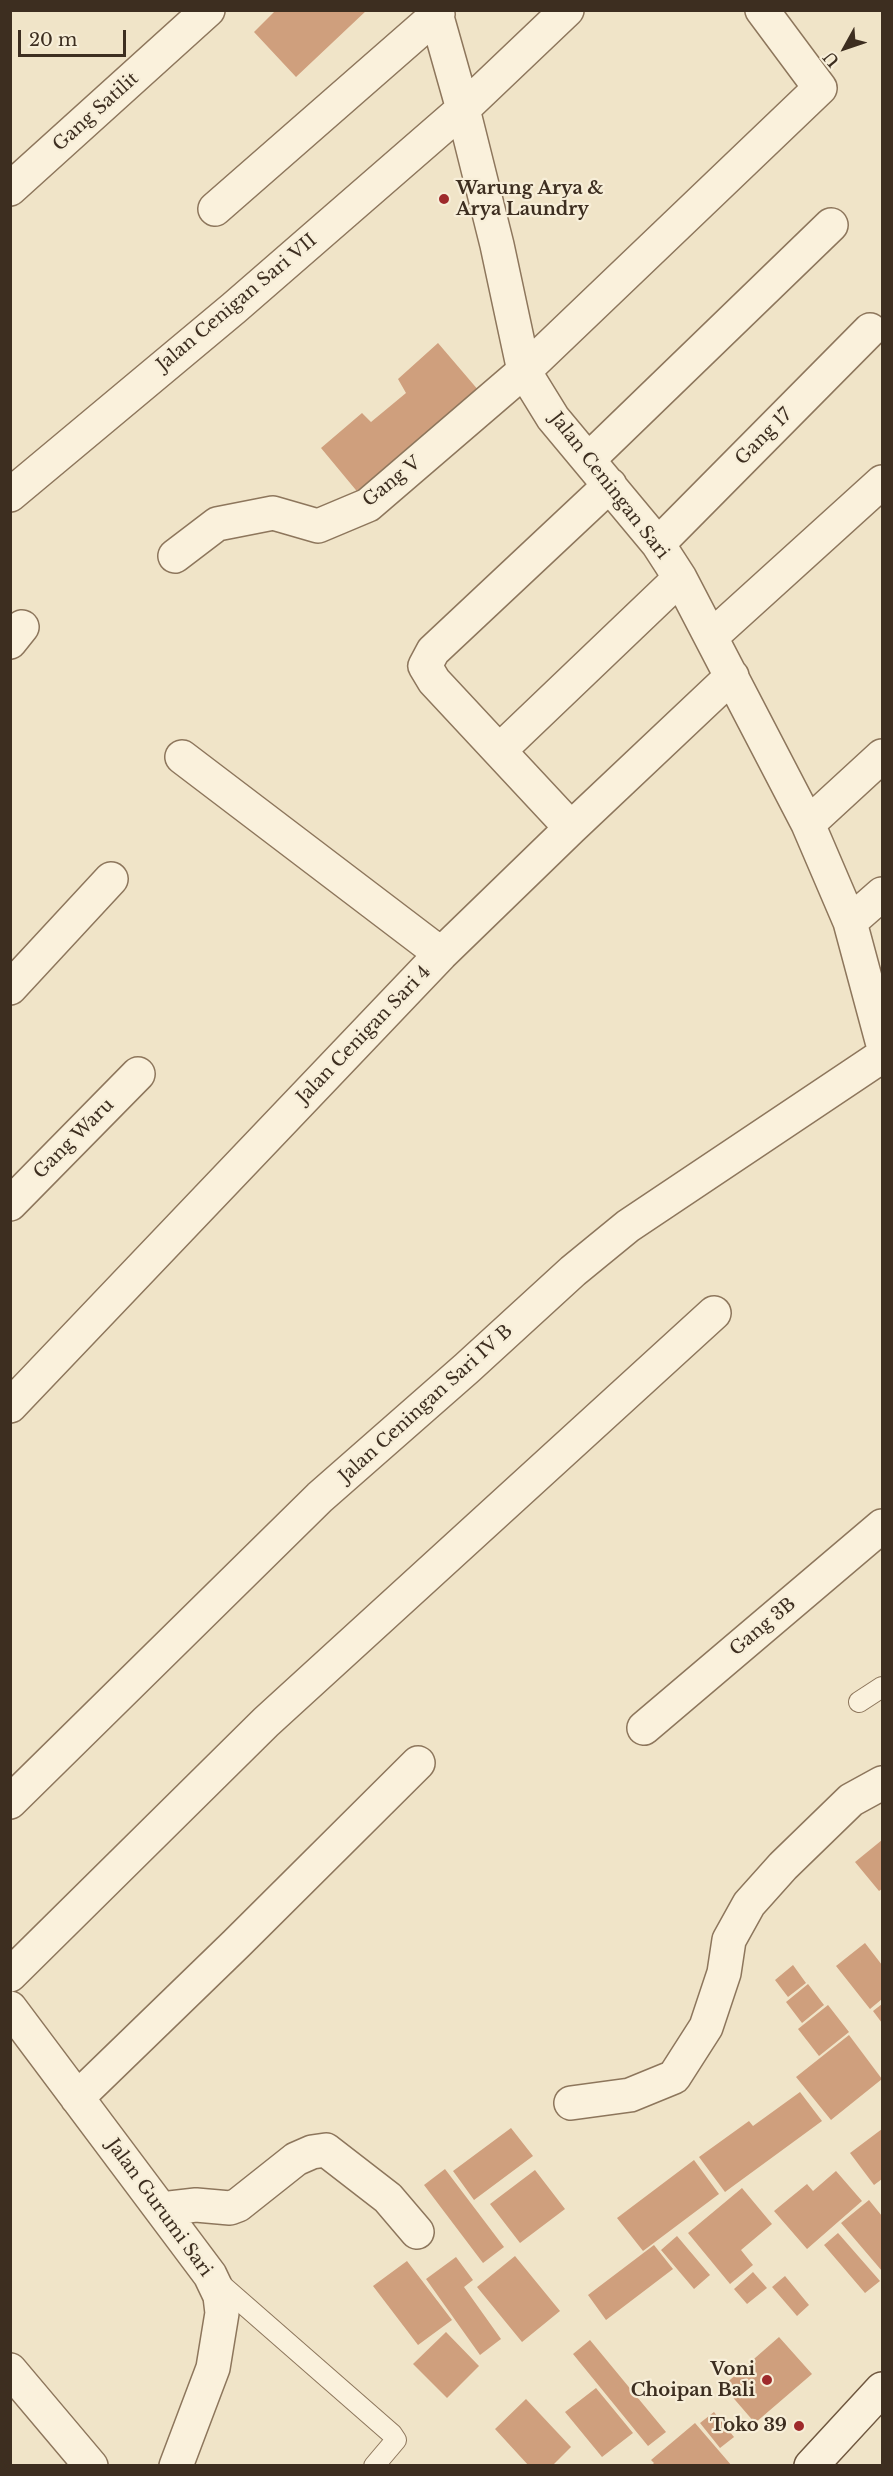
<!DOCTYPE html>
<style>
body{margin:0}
#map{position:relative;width:893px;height:2476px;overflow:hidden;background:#f0e4c8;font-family:"Libre Baskerville",serif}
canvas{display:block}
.frame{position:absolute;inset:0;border:12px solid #3d2e20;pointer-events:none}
.north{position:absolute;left:815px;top:18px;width:60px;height:60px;-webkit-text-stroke:4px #f7eed8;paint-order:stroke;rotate:230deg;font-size:16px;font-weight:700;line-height:24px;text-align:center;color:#3d2e20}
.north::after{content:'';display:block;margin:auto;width:21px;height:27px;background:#3d2e20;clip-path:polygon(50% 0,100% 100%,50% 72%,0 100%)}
.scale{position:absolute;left:18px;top:30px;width:108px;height:27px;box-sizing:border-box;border:3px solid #3d2e20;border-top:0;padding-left:8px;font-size:18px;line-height:21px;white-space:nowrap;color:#3d2e20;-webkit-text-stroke:4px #f7eed8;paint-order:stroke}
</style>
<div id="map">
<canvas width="893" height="2476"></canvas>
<div class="frame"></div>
<div class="north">U</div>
<div class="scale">20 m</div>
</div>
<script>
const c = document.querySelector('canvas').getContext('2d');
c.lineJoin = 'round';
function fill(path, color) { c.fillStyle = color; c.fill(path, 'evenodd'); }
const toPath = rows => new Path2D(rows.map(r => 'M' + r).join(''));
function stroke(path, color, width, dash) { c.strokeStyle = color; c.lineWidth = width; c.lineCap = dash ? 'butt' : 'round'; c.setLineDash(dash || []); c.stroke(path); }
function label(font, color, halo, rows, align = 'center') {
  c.font = font + ' "Libre Baskerville",serif'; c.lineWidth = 4.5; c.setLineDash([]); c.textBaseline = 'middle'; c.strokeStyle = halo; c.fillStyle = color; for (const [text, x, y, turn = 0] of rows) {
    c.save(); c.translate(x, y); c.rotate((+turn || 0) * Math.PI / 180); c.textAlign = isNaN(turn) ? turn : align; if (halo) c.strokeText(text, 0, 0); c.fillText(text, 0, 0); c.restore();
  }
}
fill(toPath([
 [276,10,367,10,296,77,254,32],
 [438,343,485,398,365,501,321,448,362,413,371,422,406,393,398,379],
 [882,1840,882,1889,879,1891,855,1862],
 [865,1943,882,1965,882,1999,870,2009,836,1966],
 [793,1965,806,1983,788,1997,775,1980],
 [808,1984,824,2005,802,2023,786,2002],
 [882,2004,882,2023,873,2011],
 [828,2005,849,2032,819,2056,798,2029],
 [849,2035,882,2079,831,2120,796,2077],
 [800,2092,822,2121,725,2192,699,2157,749,2121,753,2126],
 [511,2128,533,2156,474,2200,453,2171],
 [882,2129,882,2179,874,2185,850,2153],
 [694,2160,719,2194,643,2251,617,2218],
 [445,2169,504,2247,483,2263,424,2185],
 [535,2170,565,2209,520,2243,490,2204],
 [836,2171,862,2201,807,2249,774,2211,807,2184,813,2191],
 [742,2188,772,2224,741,2250,753,2265,730,2284,688,2233],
 [869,2200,882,2216,882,2271,841,2223],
 [838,2233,880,2281,865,2293,824,2245],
 [677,2236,710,2275,694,2289,661,2250],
 [654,2245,673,2269,606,2320,588,2295],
 [515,2256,560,2311,522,2342,477,2287],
 [456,2257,473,2280,464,2287,501,2339,480,2355,426,2279],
 [407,2261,452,2320,418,2345,373,2286],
 [753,2272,767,2288,747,2304,734,2289],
 [785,2276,809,2305,797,2316,772,2287],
 [446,2332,479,2366,447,2398,413,2364],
 [779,2337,812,2374,755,2423,723,2386],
 [590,2340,666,2432,648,2446,573,2354],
 [596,2388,633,2433,602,2457,565,2412],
 [526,2399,571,2447,552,2466,529,2466,495,2429],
 [714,2412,734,2437,720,2448,700,2423],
 [695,2423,732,2466,651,2466,654,2463,651,2460]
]), '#cf9f7d');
const lane = toPath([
 [859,1702,882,1687],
 [217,2281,392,2434,396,2440,374,2466]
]);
const street = toPath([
 [435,10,463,109,497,245,524,371,553,418,658,544,680,578,808,824,850,922,882,1041],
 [10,189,208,10],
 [215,209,438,14],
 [588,460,831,225],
 [10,495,234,308,463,109,567,10],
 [658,544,870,330],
 [175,556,217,524,273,513,318,526,368,505,524,371,820,88,762,10],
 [711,637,882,482],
 [10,642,22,627],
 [500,750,680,578],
 [182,757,441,954],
 [808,824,882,756],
 [571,828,434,681,425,666,433,651,610,485],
 [850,922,882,894],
 [10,988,111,879],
 [10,1204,138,1074],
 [10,1406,441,954,571,828,732,676],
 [644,1728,882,1526],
 [10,1802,320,1497,467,1368,573,1271,628,1226,882,1056],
 [10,1975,266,1722,714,1313],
 [10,2008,210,2275,220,2296,222,2313,213,2368,176,2466],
 [77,2098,236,1944,418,1763],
 [571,2103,630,2095,674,2077,706,2027,724,1973,729,1940,749,1904,783,1866,851,1800,882,1783],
 [161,2209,196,2205,230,2208,238,2205,296,2159,312,2152,326,2150,388,2198,417,2232],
 [10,2370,91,2466]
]);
const secondary = toPath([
 [811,2466,882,2389]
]);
stroke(lane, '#8d765c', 22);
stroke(street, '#8d765c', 36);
stroke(secondary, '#6f573f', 36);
stroke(lane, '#faf1dc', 20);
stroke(street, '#faf1dc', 33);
stroke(secondary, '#faf1dc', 33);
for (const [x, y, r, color] of [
 [444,199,6,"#9e2a2b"],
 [767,2380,6,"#9e2a2b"],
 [799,2426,6,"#9e2a2b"]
]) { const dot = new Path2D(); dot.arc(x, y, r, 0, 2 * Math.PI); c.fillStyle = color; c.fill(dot); stroke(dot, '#f7eed8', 2); }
label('18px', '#3d2e20', '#f7eed8', [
 ["Gang Satilit",96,112,-42],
 ["Jalan Cenigan Sari VII",237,303,-40],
 ["Gang 17",764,437,-45],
 ["Gang V",392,482,-39],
 ["Jalan Ceningan Sari",609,486,52],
 ["Jalan Cenigan Sari 4",364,1035,-46],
 ["Gang Waru",74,1139,-45],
 ["Jalan Ceningan Sari IV B",426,1404,-42],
 ["Gang 3B",763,1627,-40],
 ["Jalan Gurumi Sari",159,2208,54]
]);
label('bold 18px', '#3d2e20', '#f7eed8', [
 ["Warung Arya &",456,189,"left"],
 ["Arya Laundry",456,210,"left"],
 ["Voni",755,2370],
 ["Choipan Bali",755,2391],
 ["Toko 39",787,2426]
], 'right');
</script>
